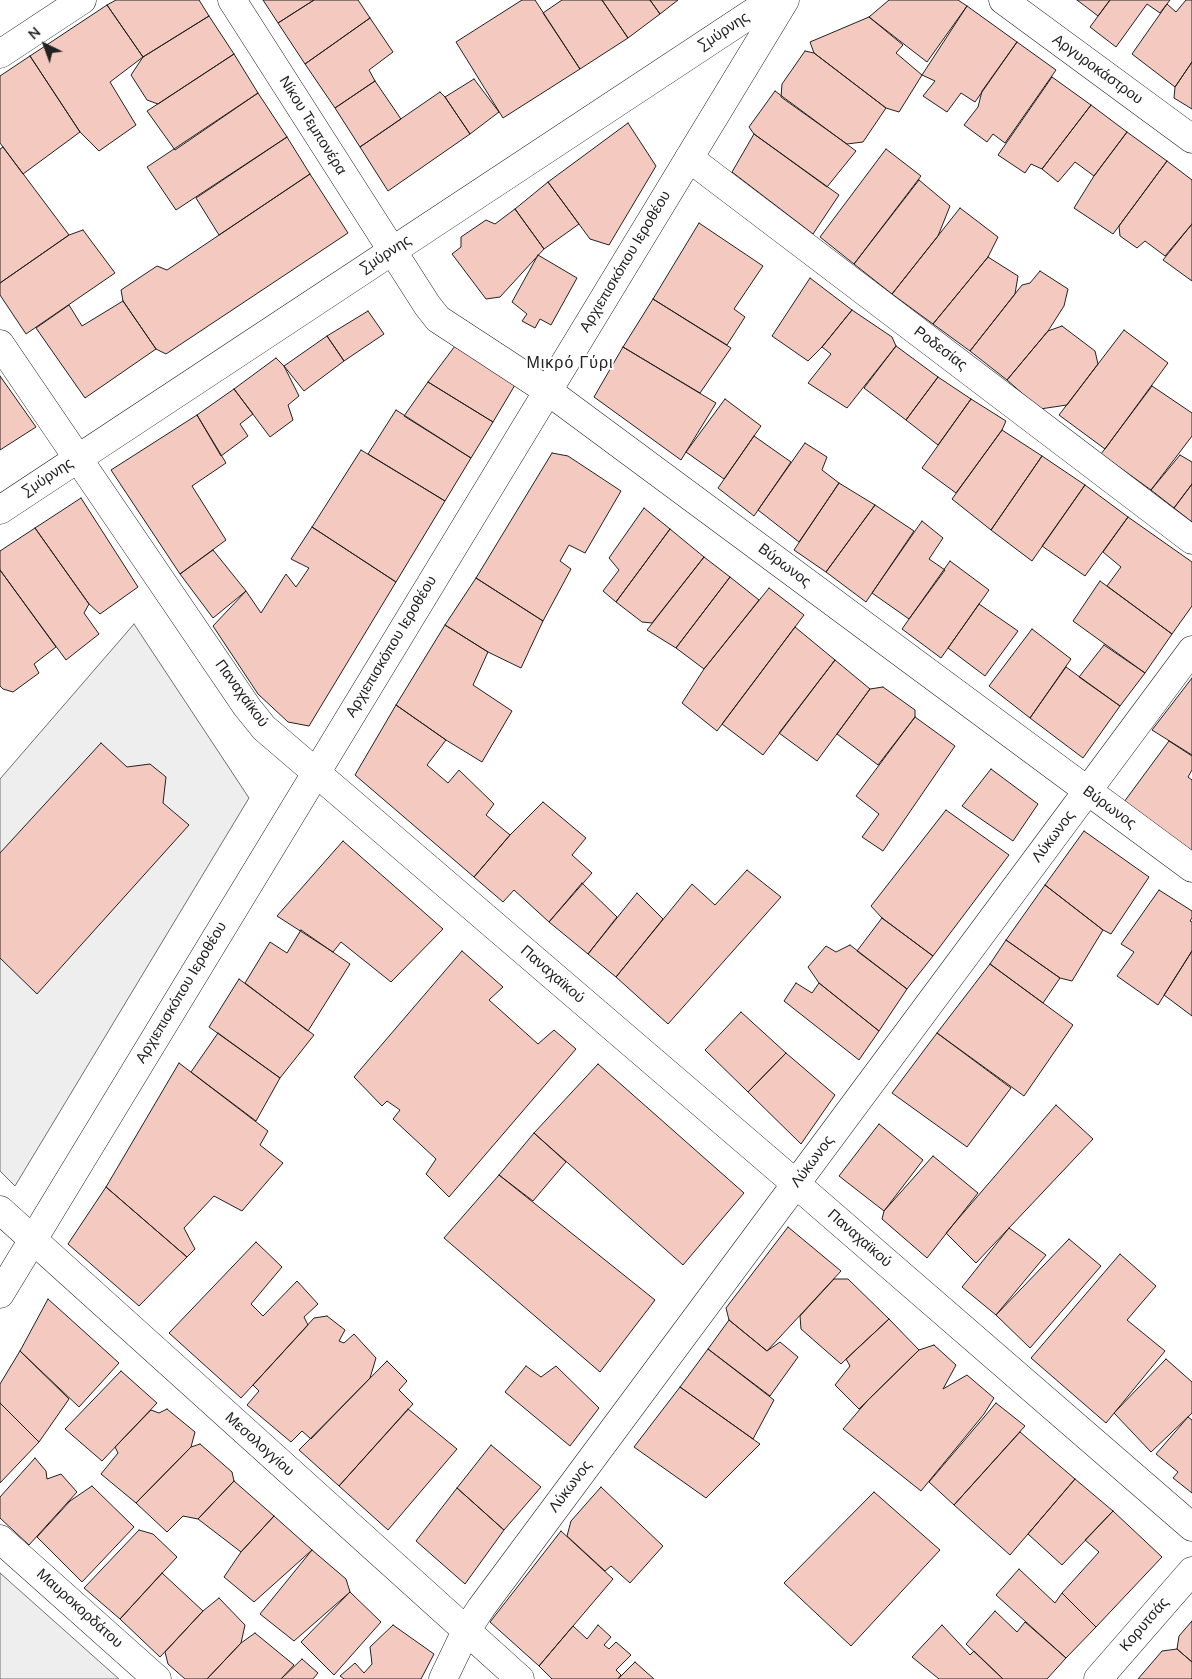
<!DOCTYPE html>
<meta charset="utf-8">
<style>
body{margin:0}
#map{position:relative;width:1192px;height:1679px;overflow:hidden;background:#fff;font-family:"Nunito Sans",sans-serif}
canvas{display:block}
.north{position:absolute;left:20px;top:20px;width:50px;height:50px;-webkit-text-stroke:4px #fff;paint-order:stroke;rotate:318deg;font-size:14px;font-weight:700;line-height:20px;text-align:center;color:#222}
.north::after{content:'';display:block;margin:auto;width:18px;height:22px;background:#222;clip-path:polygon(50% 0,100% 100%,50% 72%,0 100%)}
</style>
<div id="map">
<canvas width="1192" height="1679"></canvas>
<div class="north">N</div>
</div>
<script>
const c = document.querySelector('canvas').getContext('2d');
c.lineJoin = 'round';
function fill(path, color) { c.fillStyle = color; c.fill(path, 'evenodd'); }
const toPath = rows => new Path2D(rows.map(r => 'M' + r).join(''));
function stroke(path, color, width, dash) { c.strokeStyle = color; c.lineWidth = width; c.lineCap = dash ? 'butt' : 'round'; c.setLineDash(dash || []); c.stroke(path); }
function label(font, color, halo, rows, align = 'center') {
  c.font = font + ' "Nunito Sans",sans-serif'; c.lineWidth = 4; c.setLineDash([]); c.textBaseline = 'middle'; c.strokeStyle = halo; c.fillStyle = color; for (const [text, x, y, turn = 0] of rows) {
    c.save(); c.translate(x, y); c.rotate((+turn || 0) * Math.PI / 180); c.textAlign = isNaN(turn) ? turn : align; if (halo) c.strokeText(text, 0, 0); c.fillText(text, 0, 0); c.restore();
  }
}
const green = toPath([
 [134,624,249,798,15,1186,0,1171,0,779,134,624],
 [0,1573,119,1679,0,1679,0,1573]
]);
fill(green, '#eee');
stroke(green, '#6f6f6f', 1);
const building = toPath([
 [116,0,199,0,209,16,143,57,107,5,116,0],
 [263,0,314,0,278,23,263,0],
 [314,0,358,0,370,18,305,64,278,23,314,0],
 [522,0,535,0,580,69,503,118,456,42,522,0],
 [562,0,602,0,628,38,580,69,543,13,562,0],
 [602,0,650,0,660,14,628,38,602,0],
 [650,0,678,0,660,14,650,0],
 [889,0,958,0,967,6,927,62,869,17,889,0],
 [1077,0,1110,0,1098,16,1077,0],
 [1110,0,1170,0,1160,13,1147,4,1116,47,1090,27,1110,0],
 [1186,0,1192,0,1192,62,1175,87,1132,54,1167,4,1176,12,1186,0],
 [107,5,143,57,110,82,136,125,99,151,80,132,30,56,107,5],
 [967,6,1017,42,975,102,961,93,947,112,923,96,935,81,922,75,967,6],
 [209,16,234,54,158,104,147,100,131,75,143,57,209,16],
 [869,17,903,45,896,53,922,75,899,112,886,108,814,53,810,42,869,17],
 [370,18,393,52,369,70,375,81,335,108,305,64,370,18],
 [1017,42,1056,70,1005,143,993,134,987,142,964,125,978,107,982,91,1017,42],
 [805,51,814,53,886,108,863,142,847,144,781,97,782,84,805,51],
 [234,54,258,93,175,150,147,111,234,54],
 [30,56,80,132,23,174,0,143,0,76,30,56],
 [1192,62,1192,109,1174,98,1175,87,1192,62],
 [1052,77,1091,105,1042,169,1031,164,1025,173,998,155,1052,77],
 [474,79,499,112,470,134,445,97,474,79],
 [375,81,401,119,360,147,335,108,375,81],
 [775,91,856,151,827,187,754,134,749,127,775,91],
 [440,92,445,97,470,134,388,191,360,147,440,92],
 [258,93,287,137,176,210,147,167,258,93],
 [1091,105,1127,132,1094,176,1075,162,1058,182,1042,169,1091,105],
 [628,123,656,166,609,245,590,239,548,182,628,123],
 [1127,132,1167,161,1113,234,1074,208,1094,176,1127,132],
 [754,134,839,195,813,234,732,172,754,134],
 [287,137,310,174,219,235,196,198,287,137],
 [3,147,69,235,0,283,0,149,3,147],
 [886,149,921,176,854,264,820,237,886,149],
 [1167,161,1192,180,1192,224,1165,256,1145,241,1137,248,1120,236,1119,226,1167,161],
 [310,174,348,233,166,354,156,349,123,301,121,290,157,266,167,270,310,174],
 [919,180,950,206,938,236,892,294,854,264,919,180],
 [548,182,579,224,544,249,515,209,548,182],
 [960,208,998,237,988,257,933,324,892,294,960,208],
 [515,209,544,249,500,297,486,299,452,254,461,247,461,237,486,220,495,224,515,209],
 [699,223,763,266,734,309,745,317,727,345,653,299,699,223],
 [1192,224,1192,281,1163,260,1192,224],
 [83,230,115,273,26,334,0,295,0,283,69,235,83,230],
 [538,255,577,278,551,325,540,319,535,328,522,321,527,314,512,302,538,255],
 [988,257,1018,276,1015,294,970,351,933,324,988,257],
 [1040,271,1068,289,1064,306,1048,331,1007,380,970,351,1022,285,1030,283,1040,271],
 [810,278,852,310,822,347,808,361,772,336,810,278],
 [653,299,731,348,700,393,623,347,653,299],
 [123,301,156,349,85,398,36,328,69,305,82,326,123,301],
 [852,310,892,337,896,346,847,408,808,383,831,354,822,347,852,310],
 [368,311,384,334,344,361,327,336,368,311],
 [1062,326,1095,351,1098,364,1067,405,1040,409,1007,380,1048,331,1062,326],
 [1124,330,1168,363,1105,449,1059,415,1124,330],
 [327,336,344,361,304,391,284,366,327,336],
 [455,346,515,385,493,422,428,382,455,346],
 [896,346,938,377,906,420,864,388,896,346],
 [623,347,716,403,681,460,594,397,623,347],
 [276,358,284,366,299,396,288,405,293,420,270,437,234,389,276,358],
 [0,376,36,427,0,450,0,376],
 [938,377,971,399,938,445,906,420,938,377],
 [428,382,493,422,471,458,404,416,428,382],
 [1152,386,1192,413,1192,436,1151,490,1101,454,1152,386],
 [234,389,253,414,240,424,248,436,221,456,197,415,234,389],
 [725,399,761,426,724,479,686,452,725,399],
 [971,399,1006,421,1002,430,956,493,922,468,971,399],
 [396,410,471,458,445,501,368,454,396,410],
 [197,415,226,463,192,486,226,540,180,574,111,470,197,415],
 [1002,430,1042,456,991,530,952,499,1002,430],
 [754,436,791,462,754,516,718,488,754,436],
 [805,443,827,457,822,470,839,483,799,542,758,510,805,443],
 [361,450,445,501,396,582,312,527,361,450],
 [552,453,568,456,621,491,585,553,569,545,560,561,571,569,543,621,476,578,552,453],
 [1180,455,1192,462,1192,484,1174,508,1151,490,1180,455],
 [1042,456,1085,485,1032,561,991,530,1042,456],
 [839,483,875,505,826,572,794,550,839,483],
 [1192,484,1192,522,1174,508,1192,484],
 [1085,485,1128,517,1085,576,1042,546,1085,485],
 [81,498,138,587,100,614,89,604,35,528,81,498],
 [875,505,914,531,866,602,826,572,875,505],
 [644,508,670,529,616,602,603,591,619,570,609,558,644,508],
 [1128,517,1192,562,1192,606,1172,634,1107,586,1121,567,1103,552,1128,517],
 [922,521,943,538,929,559,945,570,909,619,872,593,922,521],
 [312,527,396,582,309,726,288,722,258,694,213,626,246,591,261,613,286,574,296,587,309,568,291,559,312,527],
 [35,528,89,604,84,613,99,634,66,660,0,570,0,551,35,528],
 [670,529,704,557,652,623,642,622,616,602,670,529],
 [213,550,246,591,213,618,180,574,213,550],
 [704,557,730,577,676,648,647,630,704,557],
 [950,561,989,590,941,658,902,629,950,561],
 [0,570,56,647,34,664,39,673,13,692,3,689,0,686,0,570],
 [730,577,759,600,704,669,676,648,730,577],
 [476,578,543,621,521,668,488,652,445,625,476,578],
 [1100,581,1172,634,1145,673,1073,621,1100,581],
 [769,588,804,615,717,731,682,703,704,669,769,588],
 [979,604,1018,631,985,676,948,648,979,604],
 [445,625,488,652,473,685,512,711,482,762,446,740,396,705,445,625],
 [795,627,835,660,763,755,722,724,795,627],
 [1032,629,1071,659,1030,718,989,686,1032,629],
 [1104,645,1145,673,1120,706,1079,677,1104,645],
 [835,660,870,689,817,761,779,733,835,660],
 [1066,667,1120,706,1083,758,1030,718,1066,667],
 [1192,678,1192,755,1152,730,1192,678],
 [883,687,915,710,915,717,878,765,837,734,870,689,883,687],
 [396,705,446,740,427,765,448,783,459,770,494,804,486,815,510,835,474,877,355,775,396,705],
 [915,717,955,746,883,851,862,837,879,814,856,796,915,717],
 [1169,741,1192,756,1192,770,1188,777,1192,780,1192,851,1124,802,1169,741],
 [101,743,127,767,150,764,166,777,163,803,189,825,37,994,0,958,0,853,101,743],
 [991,769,1038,804,1013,841,962,806,991,769],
 [543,802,586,838,572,855,592,873,549,922,514,890,503,902,474,877,510,835,543,802],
 [946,810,1009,855,933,956,882,918,871,906,946,810],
 [1084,831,1149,877,1111,934,1103,930,1045,885,1084,831],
 [343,841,443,929,391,982,341,942,333,952,277,916,343,841],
 [747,870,781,897,668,1024,616,977,692,884,715,905,747,870],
 [582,883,617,917,588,954,549,922,582,883],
 [1045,885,1103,930,1072,981,1060,978,1006,940,1045,885],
 [1159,890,1192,911,1192,918,1190,921,1192,922,1192,951,1158,1005,1117,976,1134,952,1121,944,1159,890],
 [637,893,663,919,616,977,588,954,637,893],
 [882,918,933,956,907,989,857,951,882,918],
 [301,930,350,964,308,1031,245,983,270,942,287,953,301,930],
 [1006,940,1060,978,1043,1003,990,964,1006,940],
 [850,945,907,989,879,1031,819,983,808,967,826,946,836,952,850,945],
 [462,951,503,987,489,1000,538,1044,554,1030,576,1049,449,1197,426,1174,436,1159,393,1119,400,1110,387,1101,382,1106,354,1077,462,951],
 [1192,951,1192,1016,1164,995,1192,951],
 [990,964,1073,1025,1024,1096,937,1033,990,964],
 [239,979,314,1035,280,1078,209,1027,239,979],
 [796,983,812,993,819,983,879,1031,859,1060,784,1001,796,983],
 [741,1012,786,1053,748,1092,705,1050,741,1012],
 [218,1033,280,1078,256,1121,191,1072,218,1033],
 [937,1033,1011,1088,967,1147,892,1093,937,1033],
 [786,1053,835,1095,801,1144,748,1092,786,1053],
 [179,1063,268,1131,260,1145,283,1163,242,1211,214,1196,184,1228,195,1249,187,1257,106,1187,179,1063],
 [598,1064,744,1193,683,1265,534,1133,598,1064],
 [1056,1105,1093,1139,976,1263,946,1233,1056,1105],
 [879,1124,923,1160,884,1211,839,1176,879,1124],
 [534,1133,566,1162,533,1201,499,1175,534,1133],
 [933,1156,978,1193,927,1258,882,1219,884,1211,933,1156],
 [499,1175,655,1300,600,1372,444,1238,499,1175],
 [106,1187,187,1257,139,1306,68,1244,106,1187],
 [788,1227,841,1271,767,1351,729,1320,726,1308,788,1227],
 [1009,1228,1046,1255,996,1315,962,1287,1009,1228],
 [1069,1239,1101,1266,1030,1348,996,1315,1069,1239],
 [256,1242,282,1267,251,1304,263,1316,297,1281,318,1304,304,1317,308,1325,241,1398,169,1333,256,1242],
 [1120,1254,1156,1286,1127,1320,1165,1351,1106,1423,1031,1358,1120,1254],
 [834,1279,848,1279,889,1319,841,1364,801,1329,800,1316,834,1279],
 [48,1299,119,1363,79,1407,20,1351,48,1299],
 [327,1316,345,1330,339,1341,344,1343,354,1334,376,1358,370,1378,311,1439,302,1431,291,1442,247,1405,259,1391,253,1385,314,1318,327,1316],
 [889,1319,919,1350,859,1409,835,1385,850,1366,846,1359,889,1319],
 [729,1320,767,1351,780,1342,798,1357,770,1396,708,1349,729,1320],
 [934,1345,956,1365,943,1389,967,1375,994,1398,984,1414,921,1491,843,1429,868,1400,919,1350,934,1345],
 [708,1349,774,1400,753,1439,680,1387,708,1349],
 [20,1351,69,1399,39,1442,0,1403,0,1384,20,1351],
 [1166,1359,1192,1382,1192,1413,1151,1452,1114,1413,1166,1359],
 [387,1361,407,1381,399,1390,413,1404,339,1486,299,1450,387,1361],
 [526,1366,541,1377,556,1366,599,1408,570,1446,505,1392,526,1366],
 [121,1371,157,1403,102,1461,65,1429,121,1371],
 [680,1387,760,1444,706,1498,634,1447,680,1387],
 [0,1403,39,1442,0,1483,0,1403],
 [996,1403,1025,1426,954,1505,929,1482,996,1403],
 [167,1409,195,1432,191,1447,136,1503,101,1474,118,1453,115,1447,151,1410,159,1413,167,1409],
 [408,1409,457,1449,388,1530,339,1486,408,1409],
 [1188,1417,1192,1420,1192,1493,1173,1478,1178,1472,1156,1454,1188,1417],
 [1020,1432,1075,1479,1010,1555,954,1505,1020,1432],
 [200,1444,232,1472,234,1481,198,1519,183,1516,167,1532,136,1503,191,1447,200,1444],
 [491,1445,541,1487,504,1530,457,1488,491,1445],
 [35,1458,46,1471,47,1479,61,1474,77,1492,29,1545,0,1518,0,1497,35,1458],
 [1075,1479,1113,1511,1062,1565,1028,1534,1075,1479],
 [234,1481,274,1516,241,1552,198,1519,234,1481],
 [92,1486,134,1527,82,1582,37,1537,70,1501,92,1486],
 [601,1487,663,1546,630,1583,611,1566,605,1571,567,1536,571,1521,601,1487],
 [457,1488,504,1530,465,1584,416,1541,457,1488],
 [874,1492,940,1550,851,1646,784,1583,874,1492],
 [1113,1511,1162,1557,1096,1627,1062,1593,1099,1552,1085,1540,1113,1511],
 [274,1516,312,1550,254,1602,224,1577,241,1552,274,1516],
 [139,1530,153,1534,177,1557,120,1619,84,1588,139,1530],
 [561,1531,613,1579,539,1666,490,1622,561,1531],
 [312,1550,346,1579,350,1592,294,1641,260,1614,312,1550],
 [1019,1569,1055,1603,1062,1593,1096,1627,1066,1658,996,1595,1019,1569],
 [162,1573,203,1611,160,1657,120,1619,162,1573],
 [350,1592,381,1622,334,1675,301,1642,350,1592],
 [219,1598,245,1625,241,1643,207,1679,185,1679,168,1664,165,1652,203,1611,219,1598],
 [995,1611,1017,1632,1025,1622,1066,1658,1047,1679,1003,1679,966,1644,995,1611],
 [1192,1621,1192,1662,1177,1649,1179,1636,1192,1621],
 [393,1625,434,1654,421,1679,344,1679,340,1676,355,1663,364,1673,372,1664,370,1647,393,1625],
 [598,1625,611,1637,604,1645,609,1649,616,1642,631,1655,616,1670,621,1675,618,1679,552,1679,539,1666,573,1626,587,1639,598,1625],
 [942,1625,970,1655,974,1651,1003,1679,939,1679,912,1657,942,1625],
 [255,1633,294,1665,281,1679,207,1679,241,1643,255,1633],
 [1177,1649,1192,1662,1192,1679,1138,1679,1162,1651,1177,1649],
 [302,1659,318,1673,313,1679,281,1679,302,1659],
 [635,1662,654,1679,618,1679,635,1662]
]);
fill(building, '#f3c9c0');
stroke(building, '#222', 1);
const minor = toPath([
 [232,0,427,305,438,319,548,391,1192,868],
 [1003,0,1192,139],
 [0,54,82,0],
 [689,158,1192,540],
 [0,344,247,707,264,728,796,1184,1192,1527],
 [0,1210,520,1679],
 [0,1539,157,1679],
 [443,1679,466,1631,481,1608,1192,650],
 [1098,1679,1192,1571]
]);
const tertiary = toPath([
 [0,1294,785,0]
]);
const secondary = toPath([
 [0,510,772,0]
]);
stroke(minor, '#222', 29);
stroke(tertiary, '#222', 29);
stroke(secondary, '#222', 29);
stroke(minor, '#fff', 28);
stroke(tertiary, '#fff', 28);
stroke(secondary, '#fff', 28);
label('15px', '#222', '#fff', [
 ["Σμύρνης",724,32,-33],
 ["Αργυροκάστρου",1097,70,36],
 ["Νίκου Τεμπονέρα",312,126,58],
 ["Σμύρνης",386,255,-33],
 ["Αρχιεπισκόπου Ιεροθέου",626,262,-59],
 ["Ροδεσίας",940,349,37],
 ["Σμύρνης",48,478,-33],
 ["Βύρωνος",784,566,37],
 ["Αρχιεπισκόπου Ιεροθέου",392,647,-59],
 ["Παναχαϊκού",241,694,54],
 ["Βύρωνος",1109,808,36],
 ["Λύκωνος",1054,837,-53],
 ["Παναχαϊκού",552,975,41],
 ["Αρχιεπισκόπου Ιεροθέου",182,993,-59],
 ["Λύκωνος",813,1162,-53],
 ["Παναχαϊκού",859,1239,41],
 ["Μεσολογγίου",259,1445,42],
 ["Λύκωνος",571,1487,-53],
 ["Μαυροκορδάτου",79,1609,42],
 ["Κορυτσάς",1145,1625,-49]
]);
c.letterSpacing = '1px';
label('16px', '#222', '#fff', [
 ["Μικρό Γύρι",570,364]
]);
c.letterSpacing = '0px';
</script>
